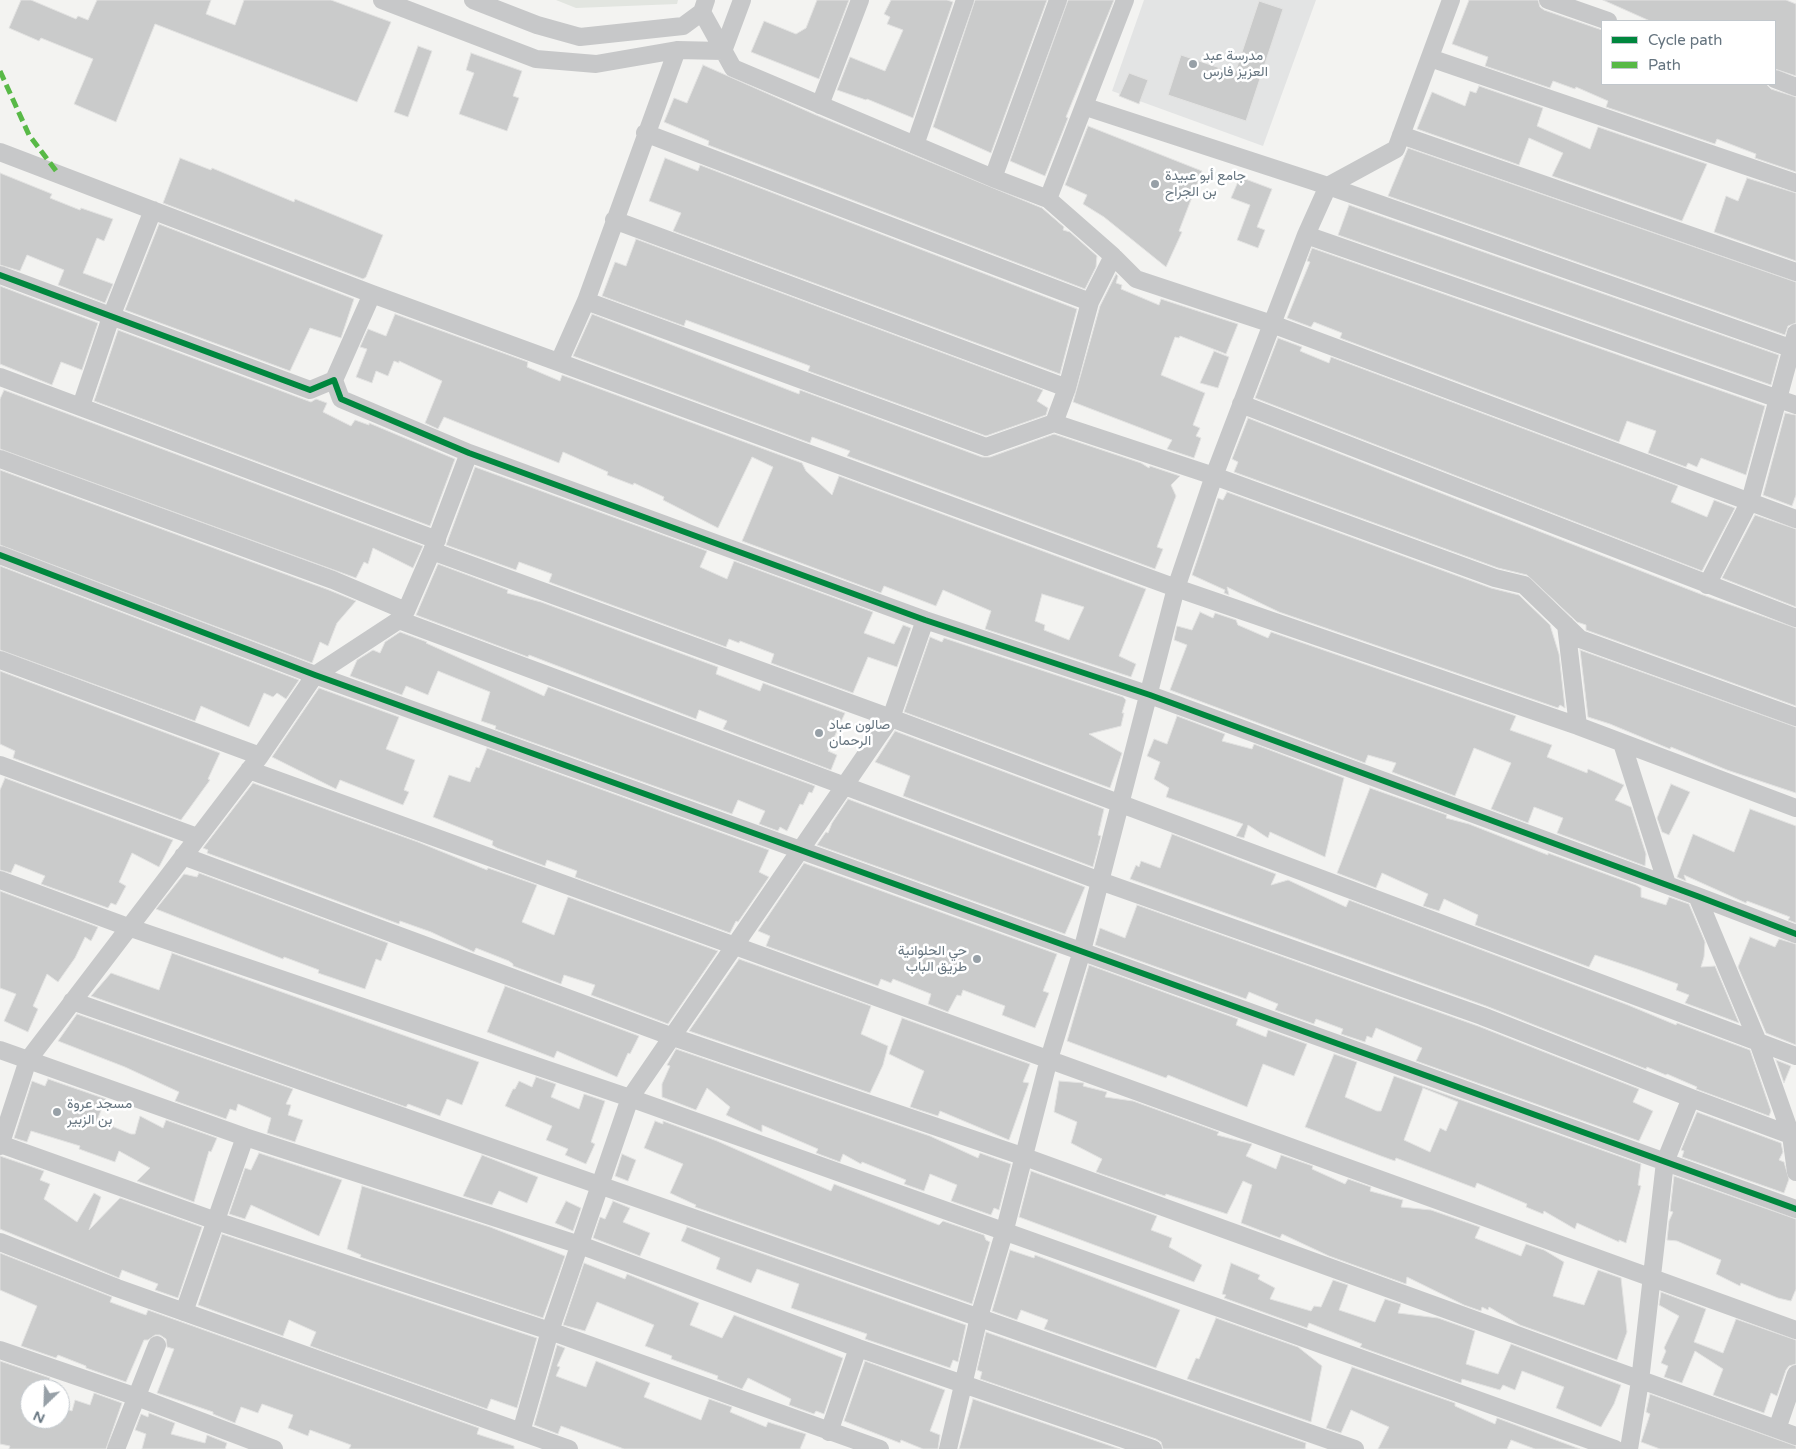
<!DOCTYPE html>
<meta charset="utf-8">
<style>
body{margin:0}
#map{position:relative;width:1796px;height:1449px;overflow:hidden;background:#f3f3f1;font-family:"Varela Round",sans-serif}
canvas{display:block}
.legend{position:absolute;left:1601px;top:20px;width:175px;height:65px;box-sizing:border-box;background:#fff;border:1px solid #c1c7cc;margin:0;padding:6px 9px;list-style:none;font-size:15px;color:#65747f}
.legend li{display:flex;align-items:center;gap:10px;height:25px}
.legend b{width:25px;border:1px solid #c1c7cc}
.north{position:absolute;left:20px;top:1379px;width:50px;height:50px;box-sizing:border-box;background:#fff;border:1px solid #c1c7cc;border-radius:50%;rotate:204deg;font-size:14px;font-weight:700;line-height:20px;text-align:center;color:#65747f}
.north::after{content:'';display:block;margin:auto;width:18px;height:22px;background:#97a0a7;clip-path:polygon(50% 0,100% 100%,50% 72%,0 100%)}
</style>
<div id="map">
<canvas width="1796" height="1449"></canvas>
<ul class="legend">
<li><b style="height:6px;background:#00873e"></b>Cycle path</li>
<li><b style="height:6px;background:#58b947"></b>Path</li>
</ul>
<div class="north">N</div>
</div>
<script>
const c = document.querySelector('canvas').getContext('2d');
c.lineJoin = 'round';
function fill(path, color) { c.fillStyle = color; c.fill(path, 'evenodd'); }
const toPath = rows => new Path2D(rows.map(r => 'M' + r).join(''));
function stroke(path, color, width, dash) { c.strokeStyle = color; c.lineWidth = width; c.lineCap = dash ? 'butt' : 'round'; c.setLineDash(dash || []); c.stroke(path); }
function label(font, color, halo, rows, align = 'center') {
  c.font = font + ' "Varela Round",Vazirmatn,sans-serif'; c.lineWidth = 5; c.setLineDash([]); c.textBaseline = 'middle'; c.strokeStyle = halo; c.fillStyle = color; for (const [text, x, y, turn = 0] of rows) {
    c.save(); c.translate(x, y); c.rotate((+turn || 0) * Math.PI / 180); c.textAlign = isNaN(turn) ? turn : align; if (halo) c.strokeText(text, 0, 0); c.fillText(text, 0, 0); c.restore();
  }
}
fill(toPath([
 [1144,0,1316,0,1263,146,1112,91]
]), '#e3e4e4');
fill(toPath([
 [556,0,678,0,677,4,576,8]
]), '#e2e5e0');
const building = toPath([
 [21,0,31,0,76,19,78,16,88,20,97,0,211,0,206,14,235,25,244,0,331,0,391,22,357,102,155,24,116,122,74,104,93,59,41,38,39,41,9,28,21,0],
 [817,0,849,0,819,79,751,52,764,21,796,34,806,28,817,0],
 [891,0,947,0,953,2,913,118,867,99,866,100,837,90,850,57,885,71,903,30,887,24,890,17,884,14,891,0],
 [975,0,1047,0,991,153,933,127,975,0],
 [1068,0,1114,0,1066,117,1068,118,1045,176,1010,161,1068,0],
 [1469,0,1538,0,1540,7,1544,10,1602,30,1602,84,1766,84,1771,89,1796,97,1796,172,1755,158,1756,154,1717,139,1715,144,1606,107,1608,101,1576,87,1575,89,1553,81,1550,88,1485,66,1488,57,1452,44,1469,0],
 [1603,0,1786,0,1796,4,1796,76,1775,69,1775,21,1650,21,1603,0],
 [1259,1,1283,9,1246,121,1168,95,1181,55,1235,73,1259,1],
 [418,46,432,51,408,117,394,112,418,46],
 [471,53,522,71,513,96,519,98,507,131,459,114,474,73,466,70,471,53],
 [703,65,816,115,1042,208,1064,227,1063,230,1070,232,1097,256,1096,267,1085,289,708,145,709,141,664,122,674,98,687,103,703,65],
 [1129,73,1148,80,1139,104,1119,96,1129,73],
 [1479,86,1543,108,1537,126,1590,149,1598,127,1707,164,1682,221,1552,176,1563,153,1529,138,1519,165,1417,129,1432,92,1465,106,1470,91,1476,93,1479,86],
 [1088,126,1202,171,1179,231,1182,232,1166,267,1104,217,1083,204,1087,195,1065,185,1088,126],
 [1408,148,1796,282,1796,323,1788,326,1785,335,1388,196,1408,148],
 [180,158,211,170,212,168,294,202,295,199,383,235,366,277,363,279,163,203,180,158],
 [665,158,698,171,700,165,1077,309,1060,374,673,231,681,213,649,201,665,158],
 [0,173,52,194,50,198,80,210,81,208,113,219,104,241,97,238,83,273,113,284,105,303,58,285,64,270,27,255,20,271,0,265,0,173],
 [1240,177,1272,189,1257,227,1265,230,1258,248,1237,240,1250,205,1231,198,1240,177],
 [1747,178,1796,193,1796,261,1714,232,1726,196,1738,201,1747,178],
 [1349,205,1779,355,1771,385,1338,235,1349,205],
 [159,224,354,299,341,338,310,328,290,371,125,310,159,224],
 [636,239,1043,390,1037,401,1048,408,1046,415,986,436,808,371,810,366,686,320,684,326,602,296,615,262,626,266,636,239],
 [1312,248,1765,406,1746,475,1701,458,1697,467,1688,463,1686,467,1648,453,1656,431,1627,421,1619,442,1340,338,1342,333,1314,322,1311,327,1287,318,1310,262,1307,261,1312,248],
 [1116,274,1118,276,1116,283,1122,285,1121,289,1159,305,1161,299,1238,324,1226,354,1180,336,1179,338,1175,337,1161,375,1205,393,1193,425,1200,428,1196,436,1201,438,1194,458,1167,449,1172,440,1073,402,1100,306,1116,274],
 [0,286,98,323,82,370,61,362,52,385,0,364,0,286],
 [395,314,528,362,527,367,560,381,562,375,802,463,806,471,832,495,839,476,1146,589,1119,656,1136,664,1131,677,985,629,991,611,943,590,936,606,884,586,881,593,742,541,773,467,752,457,718,528,663,500,664,497,634,483,633,485,607,475,608,472,563,452,559,463,444,417,438,429,425,423,442,381,399,361,399,363,394,361,388,376,376,371,372,383,356,377,367,349,360,347,368,329,386,336,395,314],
 [1042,594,1084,607,1069,640,1044,630,1045,625,1035,621,1042,594],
 [592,314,799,394,800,390,982,457,990,457,1054,434,1141,463,1149,468,1150,466,1180,476,1171,485,1176,496,1157,547,1163,549,1155,569,847,456,850,451,812,437,810,443,573,356,592,314],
 [118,330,311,402,316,399,327,403,323,412,351,426,355,420,369,425,369,423,455,459,430,526,94,401,118,330],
 [1278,338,1302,347,1300,351,1329,363,1331,357,1678,486,1671,502,1707,517,1714,500,1735,508,1702,571,1255,398,1278,338],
 [1214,351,1229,357,1218,388,1200,383,1214,351],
 [4,390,423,546,413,568,373,548,368,564,364,562,356,578,0,449,0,399,4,390],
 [1785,413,1796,415,1796,495,1792,506,1763,495,1785,413],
 [1248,418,1703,595,1796,628,1796,706,1586,630,1586,625,1577,622,1527,575,1498,568,1234,472,1238,462,1232,459,1248,418],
 [475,467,707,551,700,567,727,579,734,561,873,612,864,633,894,644,903,625,911,628,897,667,868,657,853,693,771,663,774,654,740,641,739,643,729,639,726,647,549,582,552,574,519,562,516,570,446,545,475,467],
 [0,470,329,590,356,601,337,623,328,646,320,642,312,663,0,545,0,470],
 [1227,492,1491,588,1519,595,1550,625,1559,654,1565,708,1560,705,1558,708,1279,612,1227,587,1229,595,1224,593,1225,590,1192,575,1218,498,1223,500,1227,492],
 [1755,515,1796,529,1796,607,1722,578,1755,515],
 [438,564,508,590,507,593,541,602,718,667,716,674,760,691,763,683,845,713,828,751,837,755,831,770,723,729,727,721,699,710,696,719,529,655,528,657,416,615,438,564],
 [0,566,299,680,286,699,277,693,273,697,264,693,249,727,201,706,195,721,0,650,0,566],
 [1200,612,1213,618,1215,613,1236,620,1238,625,1268,638,1271,632,1516,716,1510,730,1552,745,1547,757,1587,773,1588,769,1624,785,1615,800,1631,807,1646,854,1645,866,1557,833,1563,818,1534,807,1528,823,1491,809,1511,763,1474,748,1455,796,1392,772,1396,763,1368,755,1365,763,1170,690,1187,645,1174,640,1177,626,1192,630,1200,612],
 [400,632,427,642,426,643,544,696,548,687,815,786,812,793,809,792,803,805,800,804,787,831,780,827,778,831,759,824,765,811,738,800,732,814,495,729,496,726,481,721,490,692,438,671,428,695,406,686,402,695,350,676,357,660,373,650,380,653,385,642,400,632],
 [930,637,942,642,944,638,1123,697,1126,700,1122,713,1124,713,1121,726,1089,734,1122,753,1110,788,904,712,930,637],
 [1580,650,1796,727,1796,793,1727,770,1671,747,1670,749,1610,724,1588,717,1580,650],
 [0,671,220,753,208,779,210,780,181,820,13,758,15,751,0,744,0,671],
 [319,688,399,717,386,749,415,760,404,790,409,792,403,805,340,780,336,789,272,757,319,688],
 [1177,716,1225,734,1222,741,1252,749,1254,744,1344,778,1325,857,1270,832,1268,838,1248,825,1244,838,1236,836,1243,824,1166,797,1169,788,1154,779,1160,762,1147,756,1154,739,1167,744,1177,716],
 [895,731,1104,809,1098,835,1101,836,1093,867,903,796,910,776,875,762,895,731],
 [487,748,769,850,759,872,769,877,738,922,736,921,730,933,575,877,577,871,547,860,545,866,497,848,492,845,493,841,433,817,449,775,470,782,476,767,479,768,487,748],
 [5,778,173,840,159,867,132,853,119,882,126,886,116,905,111,903,108,908,41,884,45,876,15,864,11,873,0,870,0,790,5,778],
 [253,783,418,842,487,870,488,868,537,885,522,922,554,935,568,897,718,951,668,1024,591,995,595,985,564,975,561,984,513,966,513,964,509,961,476,948,474,952,431,932,400,921,399,924,207,853,208,850,203,848,253,783],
 [1671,784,1690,792,1669,835,1662,832,1657,818,1671,784],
 [1370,788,1447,815,1446,818,1469,824,1548,855,1548,853,1636,885,1641,888,1641,897,1666,905,1669,897,1689,904,1705,942,1704,957,1701,967,1715,966,1739,1023,1685,1003,1689,995,1676,990,1678,984,1637,969,1595,955,1589,967,1475,925,1478,915,1444,899,1439,911,1423,906,1428,894,1382,873,1376,888,1337,873,1370,788],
 [848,799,1085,887,1065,934,817,845,826,832,828,833,832,823,848,799],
 [1750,809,1796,826,1796,923,1788,920,1790,917,1747,901,1746,903,1684,875,1686,881,1677,877,1693,834,1734,852,1750,809],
 [1172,834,1276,874,1271,885,1288,880,1346,907,1349,900,1628,1005,1676,1025,1677,1023,1750,1050,1771,1111,1769,1116,1696,1089,1697,1087,1667,1074,1666,1075,1647,1067,1646,1069,1486,1006,1130,879,1136,865,1139,867,1141,861,1160,868,1172,834],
 [804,863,1057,954,1043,991,1049,993,1035,1028,1002,1015,1005,1006,963,990,961,996,957,995,948,1012,928,1004,931,994,893,979,891,983,881,979,878,986,766,946,770,936,758,931,804,863],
 [199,873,388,943,381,961,376,959,365,989,318,973,319,970,284,957,283,959,156,909,184,874,197,877,199,873],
 [0,891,98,927,91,941,85,937,75,958,58,982,47,974,33,1006,38,1009,28,1032,4,1021,16,994,0,988,0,891],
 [1137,905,1478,1026,1639,1089,1633,1102,1653,1111,1639,1141,1416,1061,1422,1048,1376,1028,1372,1038,1367,1036,1365,1042,1341,1034,1343,1029,1316,1019,1314,1024,1275,1010,1278,1004,1249,992,1246,999,1095,945,1100,928,1125,938,1137,905],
 [1750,937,1775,947,1779,939,1796,944,1796,1045,1766,1033,1738,967,1750,937],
 [172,953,479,1062,462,1105,447,1099,440,1116,408,1104,406,1107,91,996,111,973,159,990,172,953],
 [739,959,871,1006,861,1034,888,1046,883,1065,870,1093,689,1031,739,959],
 [1089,965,1238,1019,1236,1025,1266,1037,1268,1030,1307,1044,1294,1076,1263,1064,1247,1107,1168,1075,1166,1078,1067,1041,1089,965],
 [505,986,639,1036,630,1054,628,1053,617,1077,557,1051,554,1058,487,1032,505,986],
 [77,1014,293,1089,286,1104,291,1105,288,1115,303,1120,295,1142,267,1133,271,1118,238,1104,236,1111,230,1109,226,1119,175,1101,179,1092,125,1067,58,1041,77,1014],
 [902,1018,1030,1064,1023,1082,1029,1083,1009,1140,940,1111,938,1116,910,1107,924,1071,889,1054,902,1018],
 [676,1049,930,1136,978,1158,980,1153,1011,1164,999,1210,994,1208,991,1215,951,1201,957,1185,930,1174,924,1191,904,1184,906,1180,862,1162,861,1164,843,1154,840,1162,816,1153,818,1149,762,1125,762,1132,726,1115,730,1107,707,1088,696,1110,662,1097,662,1084,670,1066,667,1065,676,1049],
 [1334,1054,1357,1062,1345,1097,1377,1111,1381,1111,1394,1076,1641,1164,1638,1185,1641,1186,1626,1243,1619,1240,1619,1242,1577,1223,1575,1229,1544,1211,1543,1214,1526,1207,1527,1204,1477,1183,1475,1188,1396,1158,1395,1161,1381,1156,1305,1127,1334,1054],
 [1423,1088,1458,1102,1446,1131,1440,1128,1430,1152,1404,1140,1423,1088],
 [1776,1060,1791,1066,1784,1083,1776,1060],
 [536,1077,556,1084,551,1097,579,1109,584,1094,605,1101,591,1142,595,1144,586,1164,565,1155,568,1149,546,1140,552,1126,505,1106,513,1089,515,1089,519,1081,532,1087,536,1077],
 [48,1079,106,1099,97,1120,131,1134,135,1134,140,1116,163,1128,166,1120,217,1138,211,1152,209,1151,194,1202,137,1181,150,1168,119,1151,115,1162,79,1149,80,1146,31,1131,27,1142,14,1138,32,1081,45,1086,48,1079],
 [1059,1081,1084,1083,1083,1086,1107,1092,1105,1097,1133,1101,1219,1132,1217,1135,1252,1144,1246,1156,1276,1169,1281,1155,1313,1166,1312,1169,1345,1184,1348,1179,1371,1187,1370,1191,1403,1200,1401,1207,1431,1210,1480,1227,1475,1238,1521,1256,1526,1244,1544,1250,1564,1262,1553,1296,1584,1305,1598,1270,1621,1278,1627,1332,1617,1360,1520,1325,1489,1307,1488,1310,1482,1307,1481,1311,1464,1305,1407,1277,1406,1284,1329,1256,1282,1234,1280,1238,1241,1223,1252,1185,1243,1181,1227,1214,1166,1194,1165,1196,1096,1172,1102,1159,1071,1143,1077,1122,1054,1112,1059,1081],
 [1697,1112,1781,1143,1783,1152,1779,1160,1784,1162,1789,1179,1784,1193,1682,1157,1684,1151,1681,1150,1697,1112],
 [655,1121,663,1124,663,1121,717,1141,831,1191,834,1184,939,1225,943,1221,984,1235,986,1240,990,1242,972,1304,695,1207,696,1205,670,1193,683,1164,644,1148,655,1121],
 [259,1153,342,1180,319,1236,251,1205,245,1219,229,1214,245,1168,251,1170,259,1153],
 [622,1154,636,1160,628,1181,615,1176,622,1154],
 [482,1155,538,1177,527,1203,499,1191,492,1205,463,1196,482,1155],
 [0,1156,44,1171,40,1180,50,1184,44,1199,77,1222,94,1193,101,1197,89,1230,120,1198,202,1227,178,1298,155,1290,158,1284,122,1270,119,1278,0,1229,0,1156],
 [1031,1171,1157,1216,1151,1230,1172,1238,1169,1247,1202,1265,1194,1282,1019,1217,1031,1171],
 [1674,1176,1796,1219,1796,1289,1791,1301,1778,1298,1741,1283,1740,1286,1716,1274,1721,1260,1677,1241,1667,1240,1669,1221,1673,1212,1670,1211,1674,1176],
 [362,1186,490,1227,565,1256,543,1318,360,1257,361,1255,347,1249,362,1186],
 [566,1201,581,1208,573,1231,555,1223,566,1201],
 [613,1201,630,1208,623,1222,650,1233,640,1256,593,1238,600,1217,605,1219,613,1201],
 [687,1227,966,1325,958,1362,953,1360,950,1368,865,1339,867,1334,791,1308,799,1284,757,1269,751,1283,716,1269,720,1258,681,1241,687,1227],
 [222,1234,537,1338,517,1408,491,1399,487,1409,310,1346,316,1332,289,1320,283,1336,198,1305,222,1234],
 [1010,1250,1034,1258,1035,1255,1180,1310,1156,1368,1044,1329,1048,1320,1021,1310,1017,1320,992,1311,1010,1250],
 [0,1253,112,1297,110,1302,146,1315,148,1310,479,1428,477,1434,514,1446,514,1449,349,1449,351,1445,310,1430,308,1436,288,1428,293,1415,262,1404,258,1413,241,1407,235,1423,213,1414,213,1412,157,1393,174,1349,167,1347,166,1339,160,1335,155,1335,148,1340,144,1340,126,1382,86,1368,86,1366,58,1355,56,1358,21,1346,37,1306,0,1290,0,1253],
 [584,1263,625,1279,627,1274,699,1303,690,1325,722,1338,734,1315,843,1358,824,1414,816,1411,814,1414,789,1405,791,1399,748,1378,742,1389,717,1379,718,1376,671,1359,672,1356,645,1346,654,1325,597,1302,585,1331,563,1325,584,1263],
 [1231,1263,1260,1275,1258,1279,1275,1288,1270,1299,1311,1311,1314,1306,1321,1307,1333,1280,1348,1285,1339,1310,1375,1322,1385,1299,1401,1304,1398,1313,1438,1318,1475,1331,1466,1364,1498,1374,1511,1344,1621,1385,1614,1404,1601,1427,1556,1408,1564,1387,1522,1371,1515,1390,1503,1385,1500,1390,1462,1379,1461,1383,1360,1347,1362,1344,1309,1323,1307,1328,1224,1298,1226,1295,1222,1294,1231,1263],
 [1661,1292,1706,1309,1694,1342,1723,1353,1736,1319,1796,1340,1796,1364,1789,1366,1786,1370,1777,1396,1771,1393,1764,1413,1713,1395,1723,1369,1695,1351,1682,1383,1664,1377,1668,1366,1661,1363,1666,1351,1664,1348,1679,1316,1659,1305,1661,1292],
 [1216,1318,1298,1347,1322,1366,1311,1422,1187,1379,1196,1358,1199,1359,1216,1318],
 [986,1332,1306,1443,1305,1449,1163,1449,1161,1442,1156,1439,980,1379,982,1372,977,1370,986,1332],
 [557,1345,565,1348,557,1366,560,1367,556,1376,586,1387,596,1361,650,1383,644,1397,701,1420,709,1399,732,1407,730,1412,766,1427,768,1422,806,1434,800,1449,624,1449,561,1426,558,1434,534,1425,557,1345],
 [0,1361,50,1378,46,1389,30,1389,30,1419,45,1419,60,1424,60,1407,72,1411,75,1400,90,1405,94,1393,122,1403,106,1449,9,1449,10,1446,0,1444,0,1361],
 [865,1361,945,1390,930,1431,940,1435,938,1449,923,1449,901,1440,900,1443,844,1421,865,1361],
 [1352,1367,1455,1403,1455,1406,1495,1424,1497,1418,1580,1449,1535,1449,1511,1440,1507,1449,1378,1449,1389,1427,1351,1410,1341,1433,1326,1428,1352,1367],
 [1650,1394,1796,1446,1796,1449,1660,1449,1641,1442,1650,1414,1646,1412,1650,1394],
 [973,1399,1120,1449,959,1449,973,1399],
 [149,1413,175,1423,171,1434,205,1443,207,1435,227,1443,225,1449,142,1449,146,1434,135,1430,141,1414,148,1417,149,1413]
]);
fill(building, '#cacbcb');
stroke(building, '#e2e2e1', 1);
stroke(toPath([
 [382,0,536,59,596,64,677,50,723,51,742,0],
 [473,0,537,25,580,37,683,26,702,12,706,0],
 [1548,0,1608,21],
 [702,12,733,68,993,178,1048,199,1113,256,1136,279,1272,324,1796,519],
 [1430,58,1796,183],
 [1775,79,1796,87],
 [820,105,860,0],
 [1086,107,1328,186,1796,350],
 [645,133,1090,302],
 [1401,135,1796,272],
 [915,145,965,0],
 [0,152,372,294,1176,588,1578,726,1796,808],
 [993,178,1058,0],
 [1048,199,1125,0],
 [614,220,1067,388],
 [1306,235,1796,405],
 [0,275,310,390,334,380,341,399,469,453,925,620,1150,695,1697,896,1796,934],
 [586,301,986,447,1054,423,1214,476,1495,578,1524,585,1580,639,1796,717],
 [559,362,586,301,677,50],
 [0,377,437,540],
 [334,380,372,294],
 [1241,404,1796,618],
 [81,406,111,317,153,210],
 [1054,423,1067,388,1090,302,1113,256],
 [0,459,333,580,406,611],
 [432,551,891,718,1796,1056],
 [0,555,315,675,1796,1209],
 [1707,585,1750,501,1796,333],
 [399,620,1100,881,1482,1016,1691,1098,1796,1137],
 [1566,625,1578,726],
 [0,660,260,756],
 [1622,743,1667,884],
 [0,765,197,837],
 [249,770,1796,1330],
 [183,856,673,1037,1022,1156,1796,1436],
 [0,880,128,927,630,1098,1615,1449],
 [1697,896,1758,1042,1791,1135,1796,1172],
 [72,1001,1355,1449],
 [0,1050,245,1137,580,1245,858,1348,1153,1449],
 [0,1144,216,1221,550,1331,880,1449],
 [0,1146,28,1060,260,756,315,675,399,620,406,611,432,551,469,453],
 [0,1242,117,1288,569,1449],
 [184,1312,245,1137],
 [0,1350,137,1397,274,1449],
 [1777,1429,1796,1374],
 [521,1432,550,1331,630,1098,891,718,925,620],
 [829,1432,858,1348],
 [116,1449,157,1345],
 [948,1449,979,1317,1004,1233,1049,1059,1082,951,1176,588,1214,476,1306,235,1328,186,1396,149,1451,0],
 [1629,1449,1640,1381,1665,1162,1691,1098]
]), '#c7c8c9', 18);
stroke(toPath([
 [0,71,29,135,57,172]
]), '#58b947', 5, [10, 5]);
stroke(toPath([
 [0,275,310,390,334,380,341,399,469,453,925,620,1150,695,1697,896,1796,934],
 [0,555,315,675,1796,1209]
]), '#00873e', 6);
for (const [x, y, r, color] of [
 [1193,64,5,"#97a0a7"],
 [1155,184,5,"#97a0a7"],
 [819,733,5,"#97a0a7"],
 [977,959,5,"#97a0a7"],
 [57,1112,5,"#97a0a7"]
]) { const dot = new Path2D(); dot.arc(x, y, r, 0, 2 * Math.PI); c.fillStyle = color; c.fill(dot); stroke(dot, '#fff', 2); }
label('14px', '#65747f', '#fff', [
 ["مدرسة عبد",1203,56],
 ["العزيز فارس",1203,72],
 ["جامع أبو عبيدة",1165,176],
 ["بن الجراح",1165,192],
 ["صالون عباد",829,725],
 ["الرحمان",829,741],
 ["حي الحلوانية",967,951,"right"],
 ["طريق الباب",967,967,"right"],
 ["مسجد عروة",67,1104],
 ["بن الزبير",67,1120]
], 'left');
</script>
